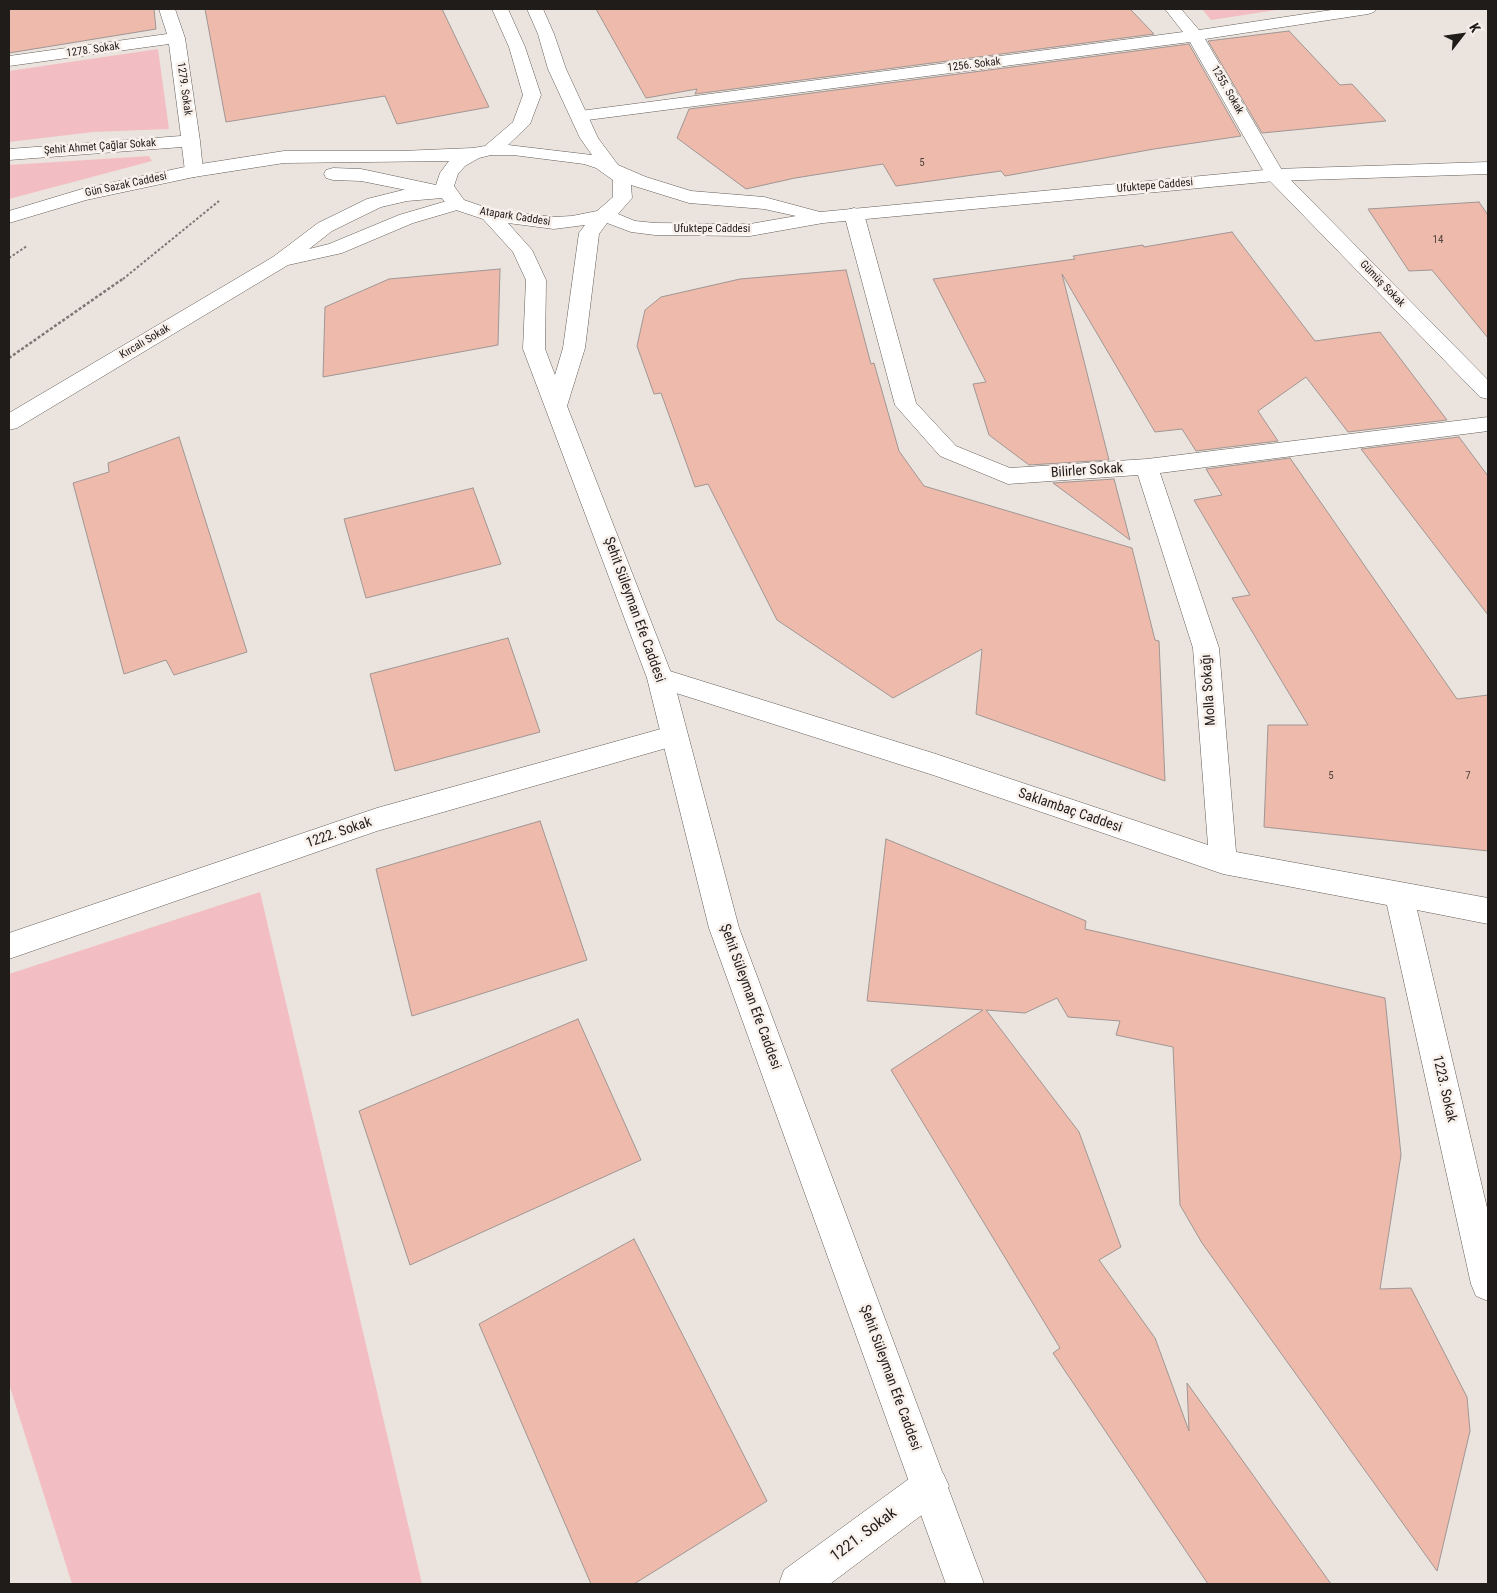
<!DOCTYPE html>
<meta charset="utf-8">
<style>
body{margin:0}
#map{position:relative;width:1497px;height:1593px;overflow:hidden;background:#ebe3dd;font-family:"Roboto Condensed",sans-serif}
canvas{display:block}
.frame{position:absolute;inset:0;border:10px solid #1f1c1a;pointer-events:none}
.north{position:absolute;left:1437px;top:10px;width:50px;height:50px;-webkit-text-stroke:4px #f8f0ea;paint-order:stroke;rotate:60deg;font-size:14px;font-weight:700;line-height:20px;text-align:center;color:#1f1c1a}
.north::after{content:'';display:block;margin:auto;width:18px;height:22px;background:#1f1c1a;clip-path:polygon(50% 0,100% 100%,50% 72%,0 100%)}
</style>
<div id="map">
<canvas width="1497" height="1593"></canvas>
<div class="frame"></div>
<div class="north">K</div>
</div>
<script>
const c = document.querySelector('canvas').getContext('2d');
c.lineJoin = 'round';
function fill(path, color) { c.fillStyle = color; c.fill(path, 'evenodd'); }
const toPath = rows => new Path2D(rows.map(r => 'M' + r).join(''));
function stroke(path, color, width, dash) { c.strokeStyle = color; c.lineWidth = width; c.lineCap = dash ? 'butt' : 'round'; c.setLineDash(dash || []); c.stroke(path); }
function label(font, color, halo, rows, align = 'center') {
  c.font = font + ' "Roboto Condensed",sans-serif'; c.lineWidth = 5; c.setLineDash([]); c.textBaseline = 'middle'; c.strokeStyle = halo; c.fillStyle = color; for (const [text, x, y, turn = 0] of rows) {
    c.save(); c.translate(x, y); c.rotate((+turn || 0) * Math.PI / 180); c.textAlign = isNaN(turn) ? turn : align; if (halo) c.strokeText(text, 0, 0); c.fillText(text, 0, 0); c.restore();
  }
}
fill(toPath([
 [1202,9,1283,9,1211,20],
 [158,49,169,129,93,132,9,142,9,71],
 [149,156,152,161,9,199,9,165],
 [260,892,422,1584,72,1584,9,1384,9,974]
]), '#f3bec3');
const building = toPath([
 [9,9,154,9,156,29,9,53,9,9],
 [205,9,442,9,489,107,397,124,385,96,226,122,205,9],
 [596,9,1130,9,1154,34,695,94,697,89,646,98,596,9],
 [1289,31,1340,85,1352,84,1386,121,1262,133,1208,41,1289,31],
 [1189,44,1241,136,1154,149,1005,176,1001,171,896,186,883,164,795,178,746,189,677,138,689,109,1189,44],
 [1479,202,1488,215,1488,338,1432,270,1409,271,1368,209,1479,202],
 [1232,232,1315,341,1380,332,1447,420,1348,432,1306,377,1258,411,1278,441,1196,451,1182,429,1155,432,1062,274,1109,460,1029,465,989,435,973,384,986,382,933,279,1075,259,1073,256,1143,245,1144,247,1232,232],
 [500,269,498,345,323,377,325,307,389,279,500,269],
 [846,270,871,364,874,363,899,451,924,486,1132,548,1155,640,1159,641,1165,781,976,714,982,649,893,698,777,620,708,484,695,487,661,393,654,394,637,346,645,310,661,297,740,279,846,270],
 [179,437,247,652,174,675,166,660,124,674,73,483,109,472,108,463,179,437],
 [1459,437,1488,476,1488,615,1361,449,1459,437],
 [1290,458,1457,699,1488,695,1488,851,1264,827,1268,725,1308,725,1232,598,1250,595,1194,500,1222,495,1206,469,1290,458],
 [1114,479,1130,540,1053,483,1114,479],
 [473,488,501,564,366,598,344,519,473,488],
 [508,638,540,732,395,771,370,674,508,638],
 [540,821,587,960,412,1016,376,869,540,821],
 [886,839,1086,921,1085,929,1385,998,1401,1155,1380,1289,1411,1288,1467,1397,1470,1431,1437,1571,1202,1243,1180,1205,1173,1047,1116,1035,1120,1021,1068,1017,1057,998,1025,1013,986,1010,1079,1132,1121,1247,1099,1260,1155,1338,1189,1431,1187,1383,1331,1584,1208,1584,1053,1353,1060,1348,891,1070,983,1010,867,1001,886,839],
 [578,1019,641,1160,410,1265,359,1111,578,1019],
 [634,1239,767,1501,634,1584,591,1584,479,1324,634,1239]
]);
fill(building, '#eebaab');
stroke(building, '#9f9694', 1);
const minor = toPath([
 [159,9,175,9,185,38,200,141,203,171,201,175,194,177,187,175,185,171,182,147,9,160,9,149,181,136,169,44,9,66,9,56,167,34,159,9],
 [1165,9,1181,9,1199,30,1338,9,1376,9,1374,12,1368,14,1205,39,1283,172,1488,380,1488,399,1480,397,1268,179,1190,42,580,121,574,120,571,116,574,112,580,111,1183,32,1165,9],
 [447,187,454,189,456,193,454,197,407,201,381,207,332,231,309,249,329,244,399,215,450,200,457,198,464,200,467,204,464,208,413,223,342,253,288,265,17,428,9,430,9,413,273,257,318,223,367,199,407,189,447,187],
 [854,208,861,210,864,214,916,403,956,446,1010,468,1147,459,1488,417,1488,431,1160,473,1219,648,1236,852,1488,898,1488,924,1417,910,1488,1212,1488,1301,1476,1296,1471,1284,1387,905,1223,874,933,775,651,685,647,678,651,671,660,668,936,754,1208,845,1193,648,1138,475,1008,484,940,456,895,405,844,214,847,210,854,208],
 [675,725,684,729,688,736,684,743,377,831,9,959,9,933,377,808,675,725],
 [930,1467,943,1473,949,1486,943,1499,830,1584,779,1584,784,1570,917,1473,930,1467]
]);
const tertiary = toPath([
 [492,9,508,9,525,47,541,95,530,124,508,145,592,155,580,138,548,69,538,34,527,9,543,9,554,34,566,69,598,138,618,165,646,177,691,191,764,197,820,212,1275,169,1488,162,1488,174,1275,181,823,223,750,236,655,235,631,232,607,223,599,234,585,348,567,406,673,678,739,928,984,1584,946,1584,709,928,647,678,523,349,526,280,513,252,483,219,450,208,441,197,361,181,333,180,326,178,324,174,326,170,333,168,361,169,436,185,440,173,449,161,284,163,194,177,86,200,9,223,9,211,82,189,194,165,284,151,401,151,473,148,485,146,513,122,523,95,509,47,492,9],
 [491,155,513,155,584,164,596,168,613,180,613,197,597,211,572,216,554,217,493,210,464,200,454,186,458,174,465,166,479,158,491,155],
 [631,185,689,203,764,209,796,216,750,224,655,223,635,221,618,214,632,198,631,185],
 [508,223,554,229,585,225,579,233,563,348,555,375,545,349,546,280,532,250,508,223]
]);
stroke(minor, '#635d58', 1);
stroke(tertiary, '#635d58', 1);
stroke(toPath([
 [9,258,27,246],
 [123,279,219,201]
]), '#7d7874', 2, [2.5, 2]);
stroke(toPath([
 [9,358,124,278]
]), '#7d7874', 2.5, [3, 2]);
fill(minor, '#fff');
fill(tertiary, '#fff');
label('11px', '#1f1c1a', '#f8f0ea', [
 ["1278. Sokak",93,50,-8],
 ["1256. Sokak",974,65,-7],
 ["1279. Sokak",184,89,82],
 ["1255. Sokak",1227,90,60],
 ["Şehit Ahmet Çağlar Sokak",100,147,-4],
 ["Gün Sazak Caddesi",126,185,-12],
 ["Ufuktepe Caddesi",1155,186,-5],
 ["Atapark Caddesi",515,217,9],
 ["Ufuktepe Caddesi",712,229],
 ["Gümüş Sokak",1382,284,46],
 ["Kırcalı Sokak",145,342,-31]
]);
label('11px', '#53443e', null, [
 ["5",922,163],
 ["14",1438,240],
 ["5",1331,776],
 ["7",1468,776]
]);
label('14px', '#1f1c1a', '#f8f0ea', [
 ["Bilirler Sokak",1087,471,-4],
 ["Şehit Süleyman Efe Caddesi",634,610,70],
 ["Molla Sokağı",1209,690,-94],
 ["Saklambaç Caddesi",1070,811,19],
 ["1222. Sokak",339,833,-19],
 ["Şehit Süleyman Efe Caddesi",750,997,70],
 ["1223. Sokak",1444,1089,77],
 ["Şehit Süleyman Efe Caddesi",890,1378,70]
]);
label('16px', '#1f1c1a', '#f8f0ea', [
 ["1221. Sokak",864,1535,-37]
]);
</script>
